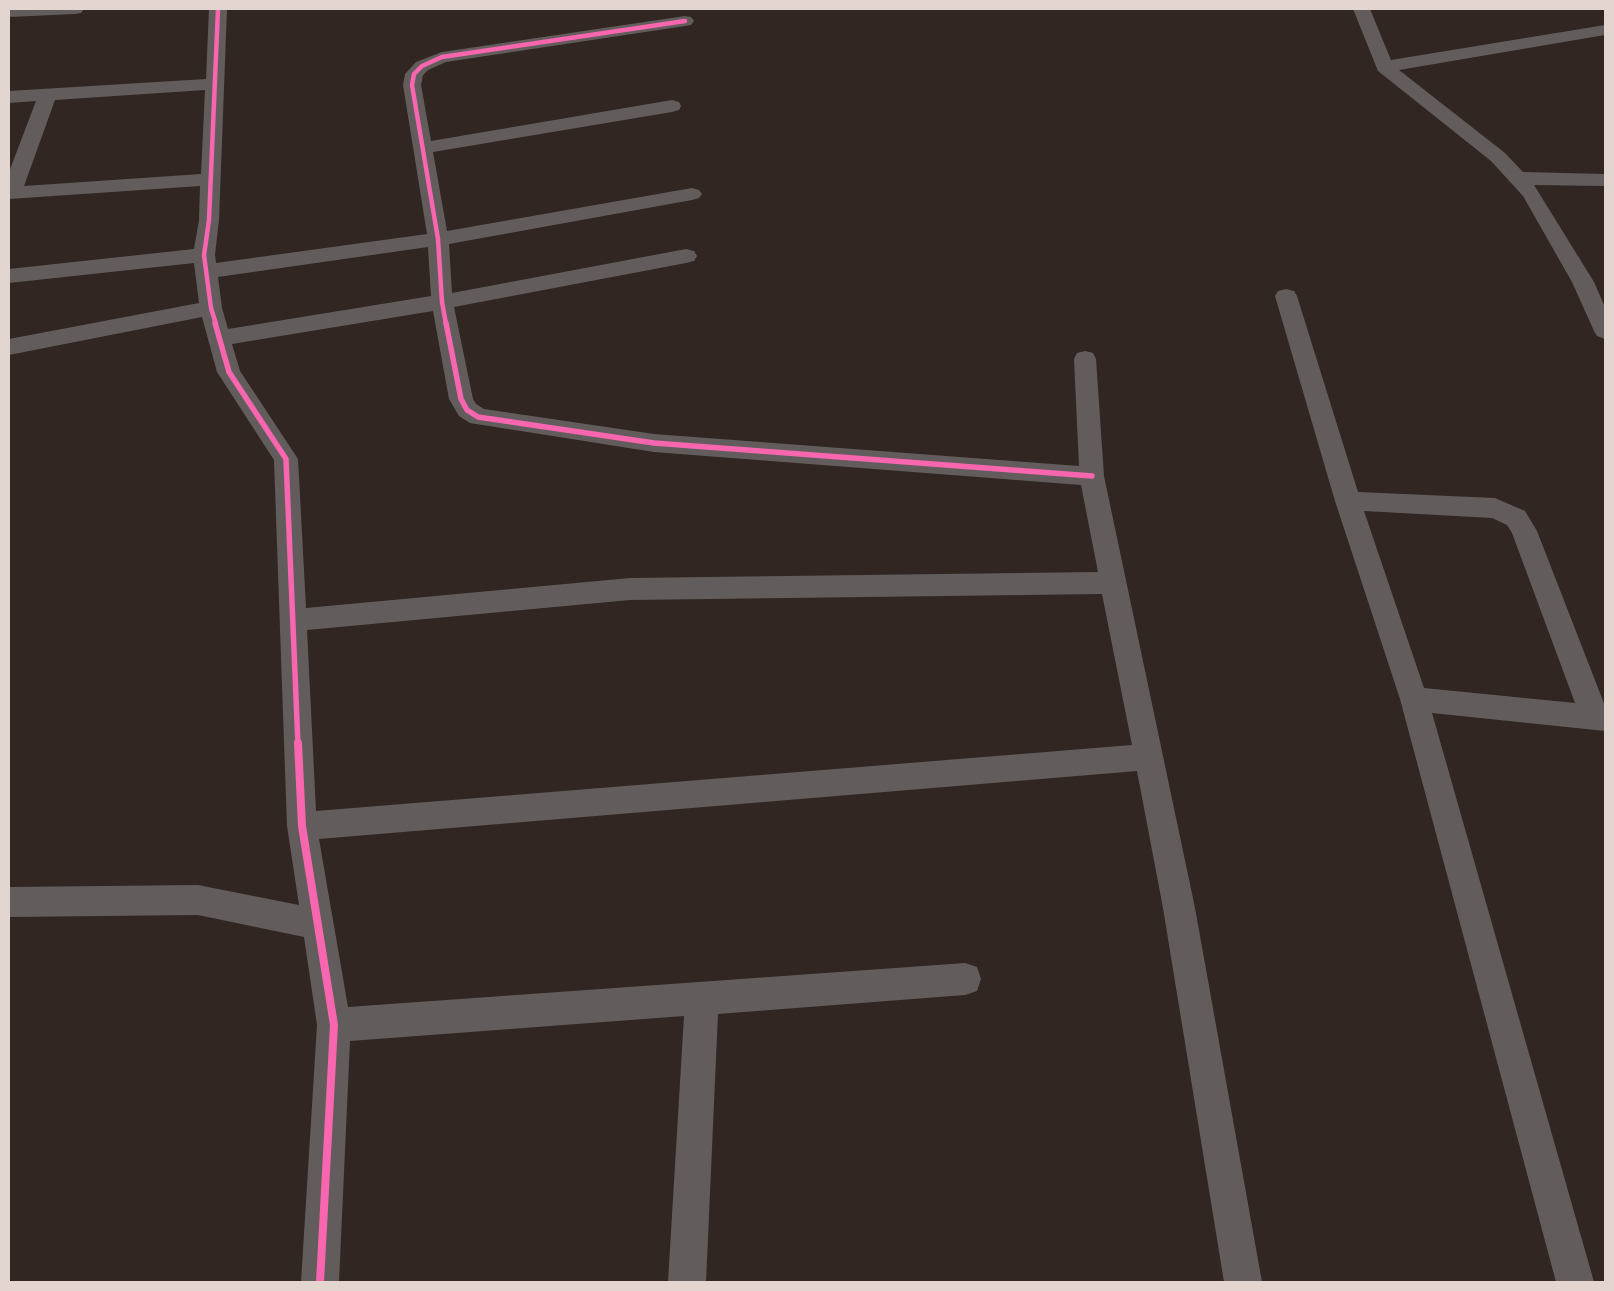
<!DOCTYPE html>
<style>
body{margin:0}
#map{position:relative;width:1614px;height:1291px;overflow:hidden;background:#312621;font-family:Literata,serif}
canvas{display:block}
.frame{position:absolute;inset:0;border:10px solid #e3d5cf;pointer-events:none}
</style>
<div id="map">
<canvas width="1614" height="1291"></canvas>
<div class="frame"></div>
</div>
<script>
const c = document.querySelector('canvas').getContext('2d');
c.lineJoin = 'round';
const toPath = rows => new Path2D(rows.map(r => 'M' + r).join(''));
function fill(path, color) { c.fillStyle = color; c.fill(path, 'evenodd'); }
function stroke(path, color, width, dash) { c.strokeStyle = color; c.lineWidth = width; c.lineCap = dash ? 'butt' : 'round'; c.setLineDash(dash || []); c.stroke(path); }
fill(toPath([
 [9,9,84,9,81,13,75,14,9,17,9,9],
 [209,9,227,9,219,220,215,255,216,263,427,234,403,85,405,74,416,62,442,52,685,16,691,17,694,21,691,25,685,26,446,62,428,70,423,75,421,85,431,141,672,100,679,102,681,106,679,110,672,112,433,152,447,231,692,188,699,190,702,194,699,198,692,200,449,244,452,293,686,249,694,251,697,256,694,261,686,263,454,307,473,399,476,404,484,409,654,434,1079,466,1074,359,1077,353,1085,351,1093,353,1096,359,1104,476,1195,908,1262,1282,1224,1282,1163,908,1137,771,319,839,348,1007,965,963,977,967,981,979,977,991,965,995,718,1014,706,1282,668,1282,684,1016,350,1041,339,1282,301,1282,317,1025,304,937,198,915,9,917,9,887,198,885,299,905,287,826,274,460,217,372,202,317,9,355,9,339,199,303,194,263,9,283,9,269,194,249,199,220,200,186,9,199,9,172,36,101,9,103,9,91,206,79,209,9],
 [205,90,201,174,24,186,55,100,205,90],
 [428,247,431,296,228,329,222,308,218,277,428,247],
 [433,311,449,399,459,416,470,423,654,452,1081,485,1098,572,630,578,306,608,298,459,240,371,232,344,433,311],
 [1102,594,1132,745,316,811,307,630,630,600,1102,594],
 [1353,9,1370,9,1391,60,1605,25,1605,35,1399,70,1505,153,1523,172,1605,174,1605,186,1534,185,1594,282,1605,307,1605,339,1597,336,1594,331,1572,282,1523,196,1491,161,1378,71,1353,9],
 [1286,289,1294,291,1297,296,1358,492,1495,498,1525,511,1537,531,1605,706,1605,731,1432,713,1594,1282,1556,1282,1400,699,1335,501,1275,296,1278,291,1286,289],
 [1364,511,1492,518,1507,525,1512,533,1575,703,1424,688,1364,511]
]), '#625d5c');
stroke(toPath([
 [216,324,211,308,204,255,209,220,218,9],
 [446,324,442,302,438,239,412,85,414,74,422,66,442,57,685,21]
]), '#f766af', 4.5);
stroke(toPath([
 [215,323,229,372,286,459,298,745],
 [446,323,461,399,467,410,478,417,654,443,1092,476]
]), '#f766af', 5.5);
stroke(toPath([
 [298,743,302,826,334,1025,320,1282]
]), '#f766af', 8);
</script>
